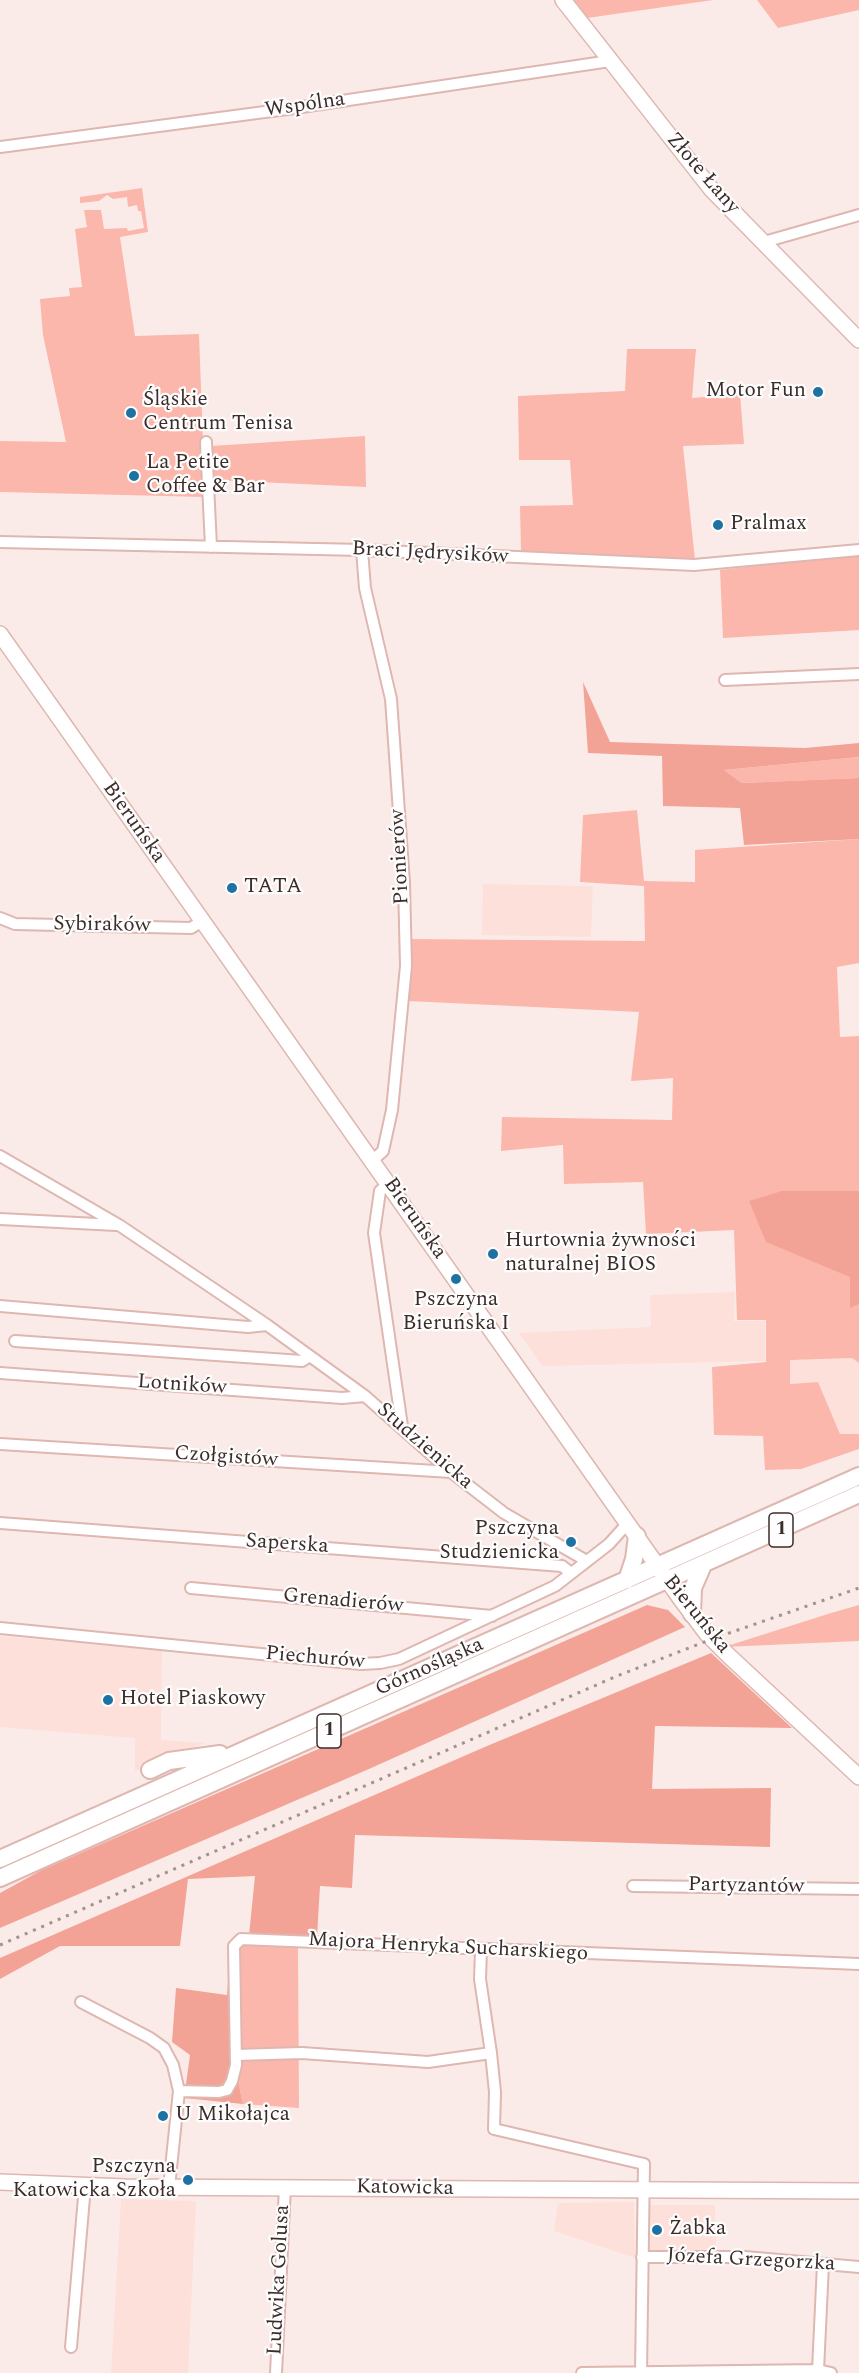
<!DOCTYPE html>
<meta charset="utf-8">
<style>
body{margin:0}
canvas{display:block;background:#fbebe8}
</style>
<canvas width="859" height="2373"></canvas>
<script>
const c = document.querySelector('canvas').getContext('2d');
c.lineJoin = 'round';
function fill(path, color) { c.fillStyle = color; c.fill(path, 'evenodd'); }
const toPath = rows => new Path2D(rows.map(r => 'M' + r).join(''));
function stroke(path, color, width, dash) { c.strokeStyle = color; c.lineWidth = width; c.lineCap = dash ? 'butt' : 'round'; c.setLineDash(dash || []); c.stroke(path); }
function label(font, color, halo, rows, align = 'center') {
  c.font = font + ' Spectral,serif'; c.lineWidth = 4.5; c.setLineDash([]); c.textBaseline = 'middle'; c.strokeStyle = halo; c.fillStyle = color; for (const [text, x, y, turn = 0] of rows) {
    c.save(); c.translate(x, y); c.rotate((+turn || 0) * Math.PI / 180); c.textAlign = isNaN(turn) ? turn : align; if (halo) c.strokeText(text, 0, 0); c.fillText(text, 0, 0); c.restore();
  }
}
fill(toPath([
 [483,884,593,886,591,937,482,935],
 [735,1292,734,1321,765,1321,765,1361,542,1366,519,1333,651,1327,650,1295],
 [852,1358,859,1363,859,1434,840,1434,818,1382,790,1384,790,1359],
 [0,1636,162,1651,161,1740,205,1743,135,1771,135,1738,0,1727],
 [121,2199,196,2201,188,2373,111,2373],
 [634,2202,635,2258,554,2231,558,2203],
 [648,2205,715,2205,716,2251,649,2250]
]), '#fee0db');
fill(toPath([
 [572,0,713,0,587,18],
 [757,0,859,0,859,10,778,28],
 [142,188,148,232,120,237,135,336,199,334,205,497,0,492,0,441,66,442,43,335,40,299,70,296,69,288,82,287,75,229,87,227,84,210,101,210,104,229,127,228,128,231,144,228,141,211,138,211,137,205,128,207,127,197,113,199,107,195,99,201,80,203,80,197],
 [627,349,696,349,692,398,740,394,744,444,683,446,695,560,521,551,520,506,573,505,570,460,519,460,518,396,625,391],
 [365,436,366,487,215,480,211,446],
 [859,554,859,630,723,638,720,570],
 [859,757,859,778,742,783,724,770],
 [637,810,644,881,695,882,695,850,859,839,859,963,837,967,840,1037,859,1036,859,1363,852,1358,790,1360,790,1384,818,1382,840,1434,859,1434,859,1449,801,1469,765,1470,763,1436,714,1435,712,1367,766,1362,766,1320,737,1320,734,1230,646,1234,643,1182,564,1184,563,1145,501,1151,502,1117,672,1120,673,1078,631,1081,639,1012,408,1001,411,939,645,941,644,886,580,882,583,815],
 [859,1605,859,1641,724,1647,831,1613],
 [241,1944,298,1946,299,2108,243,2104,238,2082,240,2046,239,1947]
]), '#fcb7ac');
fill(toPath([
 [583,682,610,742,805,748,859,743,859,757,724,770,742,783,859,778,859,839,744,845,740,808,663,806,662,756,588,753],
 [782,1191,859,1191,859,1304,850,1308,850,1277,766,1242,749,1201],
 [647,1605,668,1610,685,1627,369,1769,0,1928,0,1893,42,1870],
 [711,1653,792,1728,655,1726,652,1789,771,1788,770,1847,355,1835,352,1888,320,1886,317,1937,249,1935,255,1876,188,1879,180,1946,60,1946,0,1979,0,1958,487,1746],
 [229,1971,231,2049,243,2104,184,2098,190,2055,172,2042,176,1988,227,1995]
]), '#f3a396');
const street = toPath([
 [0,147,295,108,610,61],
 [764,242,859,215],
 [206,442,211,547],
 [0,542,362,550,694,565,859,550],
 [362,550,365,588,391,699,404,883,406,966,392,1110,383,1151,373,1160],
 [725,680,859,674],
 [0,918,15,924,191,928,202,921],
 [0,1156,119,1225,267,1325,365,1396,451,1472,504,1513,585,1560],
 [389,1183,380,1191,374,1233,402,1426],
 [0,1219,116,1225],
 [0,1306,248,1327,267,1325],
 [15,1341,302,1361,310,1356],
 [0,1373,342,1398,365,1396],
 [0,1444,451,1472],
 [0,1523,562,1566,571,1573],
 [191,1588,492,1616],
 [0,1628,361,1664,380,1663,399,1659,555,1586,609,1544,627,1524],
 [633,1886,859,1889],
 [481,1950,480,1979,491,2053],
 [81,2002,150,2038,164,2048,173,2065,179,2091,169,2187],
 [236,2055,302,2053,428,2062,491,2053,495,2092,494,2129,644,2164,641,2373],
 [179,2091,219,2092,227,2090,232,2081,236,2065,234,1946,241,1939,859,1964],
 [642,2257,745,2257,859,2267],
 [71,2347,85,2186],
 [818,2370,823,2264],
 [276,2373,285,2187],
 [582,2373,818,2370,831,2373]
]);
const secondary = toPath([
 [563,0,712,190,859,340],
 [0,634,680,1598,707,1634,728,1655,859,1777],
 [0,2182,125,2187,859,2191]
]);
const primary = toPath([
 [627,1580,634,1559,637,1536],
 [692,1614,693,1588,703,1565],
 [150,1770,169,1761,220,1754],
 [0,1859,859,1476],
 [0,1878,859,1494]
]);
stroke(street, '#deb7b1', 14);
stroke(secondary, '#deb7b1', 18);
stroke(primary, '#deb7b1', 20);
stroke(street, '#fff', 10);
stroke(secondary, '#fff', 15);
stroke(primary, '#fff', 16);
stroke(toPath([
 [0,1945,617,1676,712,1639,859,1588]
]), '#a29290', 3, [3, 6]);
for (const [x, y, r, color] of [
 [818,392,6,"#1d72a2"],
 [131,413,6,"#1d72a2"],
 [134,476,6,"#1d72a2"],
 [718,525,6,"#1d72a2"],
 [232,888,6,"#1d72a2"],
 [493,1254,6,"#1d72a2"],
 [456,1279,6,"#1d72a2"],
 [571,1542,6,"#1d72a2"],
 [108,1700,6,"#1d72a2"],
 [163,2116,6,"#1d72a2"],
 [188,2180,6,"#1d72a2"],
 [657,2230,6,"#1d72a2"]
]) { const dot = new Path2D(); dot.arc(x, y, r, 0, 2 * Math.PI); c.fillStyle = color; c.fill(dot); stroke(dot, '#fdfdfd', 2); }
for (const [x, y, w] of [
 [781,1530,24],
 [329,1731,24]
]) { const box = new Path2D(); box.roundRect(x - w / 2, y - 17, w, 34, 4.5); c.fillStyle = '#fdfdfd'; c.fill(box); stroke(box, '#3b2c2a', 1.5); }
label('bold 20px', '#3b2c2a', null, [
 ["1",781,1530],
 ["1",329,1731]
]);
label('21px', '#3b2c2a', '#fdfdfd', [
 ["Wspólna",305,106,-8],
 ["Złote Łany",702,174,49],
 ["Braci Jędrysików",430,554,3],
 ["Bieruńska",133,823,55],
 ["Pionierów",401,857,-93],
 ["Sybiraków",102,926,1],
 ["Bieruńska",414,1219,55],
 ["Lotników",182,1386,4],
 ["Studzienicka",424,1447,41],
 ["Czołgistów",226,1458,4],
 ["Saperska",287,1545,4],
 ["Grenadierów",343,1602,5],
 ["Bieruńska",696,1615,51],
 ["Piechurów",315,1659,5],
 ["Górnośląska",430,1668,-24],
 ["Partyzantów",746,1887,1],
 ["Majora Henryka Sucharskiego",448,1948,3],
 ["Katowicka",405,2189,1],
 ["Józefa Grzegorzka",751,2261,3],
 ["Ludwika Golusa",280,2280,-87]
]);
label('21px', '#3b2c2a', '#fdfdfd', [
 ["Motor Fun",806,392,"right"],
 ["Śląskie",143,401],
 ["Centrum Tenisa",143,425],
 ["La Petite",146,464],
 ["Coffee & Bar",146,488],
 ["Pralmax",730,525],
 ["TATA",244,888],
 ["Hurtownia żywności",505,1242],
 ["naturalnej BIOS",505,1266],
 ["Pszczyna",456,1301,"center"],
 ["Bieruńska I",456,1325,"center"],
 ["Pszczyna",559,1530,"right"],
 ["Studzienicka",559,1554,"right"],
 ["Hotel Piaskowy",120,1700],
 ["U Mikołajca",175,2116],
 ["Pszczyna",176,2168,"right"],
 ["Katowicka Szkoła",176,2192,"right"],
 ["Żabka",669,2230]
], 'left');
</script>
